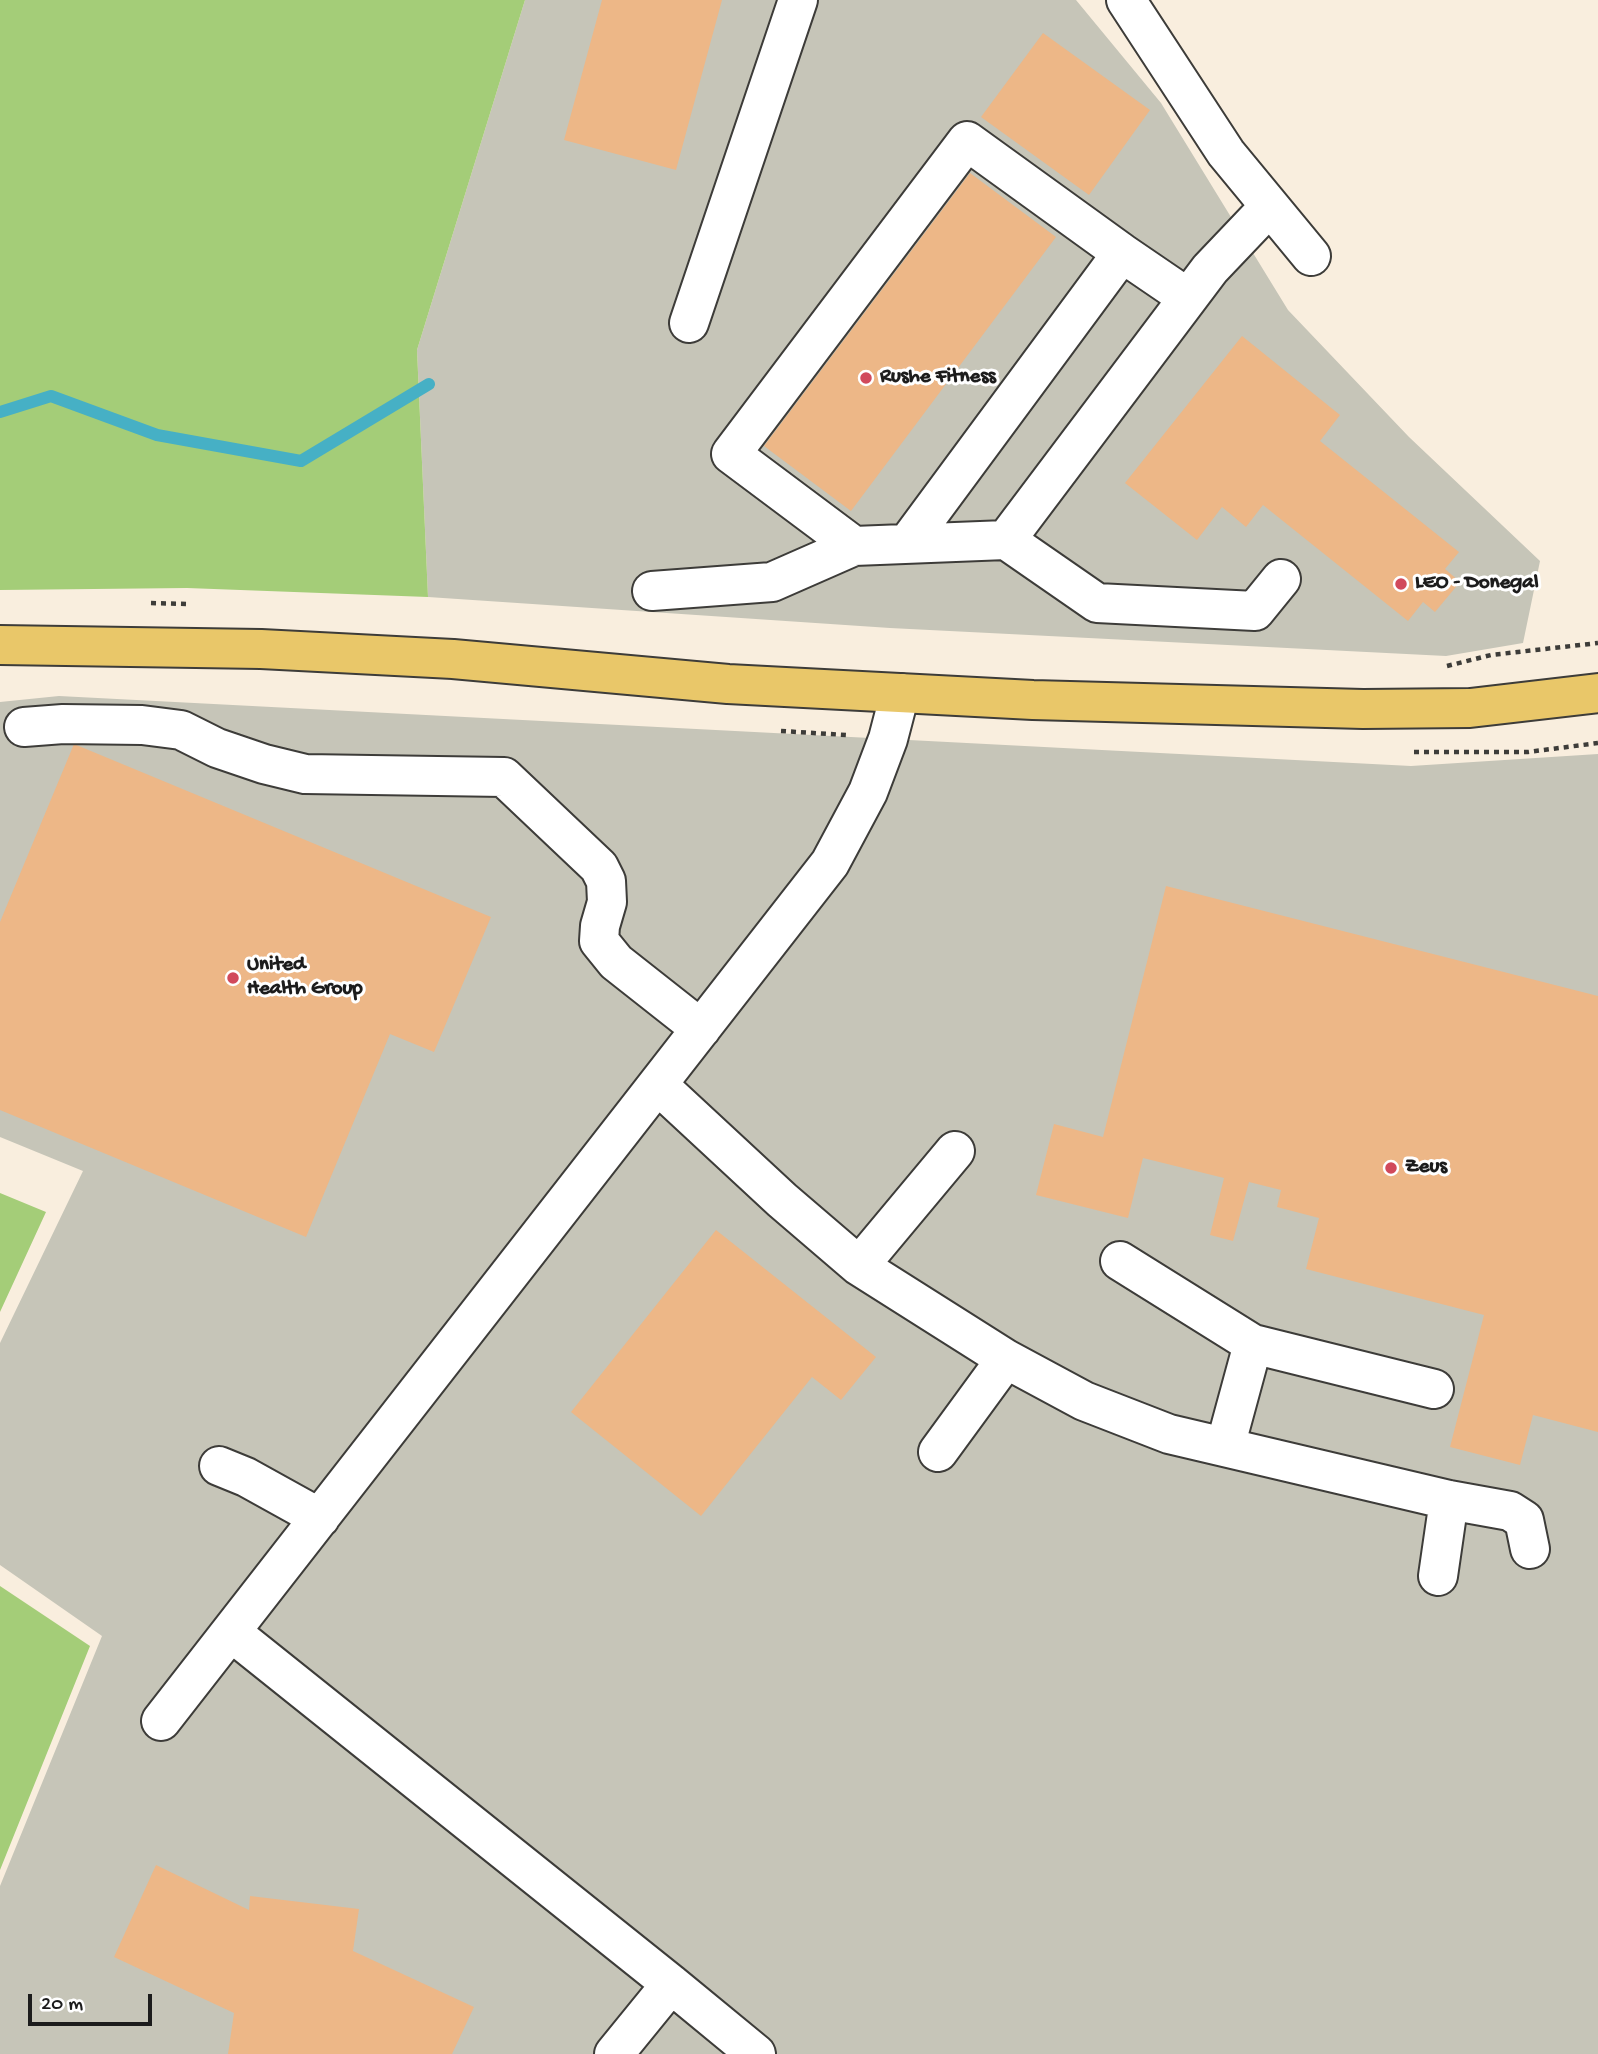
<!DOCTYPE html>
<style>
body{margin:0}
#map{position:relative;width:1598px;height:2054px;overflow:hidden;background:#f9eede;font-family:"Gochi Hand",sans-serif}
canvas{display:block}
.scale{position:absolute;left:28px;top:1994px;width:124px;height:32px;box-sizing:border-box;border:4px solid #1c1c1c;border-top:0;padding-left:9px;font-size:21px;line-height:24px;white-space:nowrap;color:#1c1c1c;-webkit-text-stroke:5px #fff;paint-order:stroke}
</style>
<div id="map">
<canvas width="1598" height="2054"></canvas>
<div class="scale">20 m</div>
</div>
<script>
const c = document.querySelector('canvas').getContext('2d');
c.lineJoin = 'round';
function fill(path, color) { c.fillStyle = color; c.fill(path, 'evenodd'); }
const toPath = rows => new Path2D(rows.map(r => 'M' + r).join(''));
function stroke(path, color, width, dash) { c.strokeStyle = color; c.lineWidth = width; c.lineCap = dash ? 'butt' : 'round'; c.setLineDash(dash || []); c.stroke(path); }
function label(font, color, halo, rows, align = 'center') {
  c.font = font + ' "Gochi Hand",sans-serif'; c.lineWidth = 6; c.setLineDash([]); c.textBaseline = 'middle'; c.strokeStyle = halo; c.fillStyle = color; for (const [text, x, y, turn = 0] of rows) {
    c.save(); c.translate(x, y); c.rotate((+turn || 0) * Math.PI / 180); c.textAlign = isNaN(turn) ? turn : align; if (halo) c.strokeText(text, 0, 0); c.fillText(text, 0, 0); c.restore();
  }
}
fill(toPath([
 [525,0,1076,0,1161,103,1288,310,1409,437,1540,561,1523,643,1446,656,890,628,428,597,417,350],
 [59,696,1411,766,1598,754,1598,2054,0,2054,0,1886,102,1636,0,1565,0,1343,83,1171,0,1137,0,702]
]), '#c6c5b8');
fill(toPath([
 [0,0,525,0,417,350,428,597,187,588,0,590],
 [0,1193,46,1212,0,1312],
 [0,1586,90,1646,0,1870]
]), '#a4cd78');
stroke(toPath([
 [0,412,51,396,157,435,301,461,429,384]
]), '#46b0c5', 12);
fill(toPath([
 [602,0,722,0,676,170,564,140],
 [1043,33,1150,110,1089,195,981,117],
 [970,173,1056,237,851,511,764,446],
 [1242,336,1340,415,1320,441,1459,552,1445,569,1460,582,1435,612,1423,602,1408,621,1263,505,1246,527,1222,507,1197,540,1125,483],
 [74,744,491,917,434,1052,390,1034,306,1237,0,1110,0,922],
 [1166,886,1598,996,1598,1432,1533,1415,1520,1465,1450,1447,1484,1315,1306,1269,1319,1218,1277,1207,1281,1190,1249,1182,1233,1241,1210,1235,1224,1178,1143,1158,1128,1218,1036,1195,1054,1124,1103,1137],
 [716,1230,876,1357,841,1400,812,1377,701,1516,571,1412],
 [156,1865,249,1910,250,1896,359,1909,353,1951,474,2007,452,2054,228,2054,234,2013,114,1957]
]), '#edb787');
const minor = toPath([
 [1126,0,1226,153,1311,256],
 [689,323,798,0],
 [1006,540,1097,603,1255,611,1281,579],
 [907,544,1122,253,1188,298],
 [854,546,731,454,967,141,1122,253],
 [652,591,772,582,854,546,1006,540,1210,269,1269,207],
 [24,727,63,724,142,725,181,730,217,748,264,764,305,774,504,777,599,867,606,881,607,902,600,926,599,941,616,962,701,1029],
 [658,1085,782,1200,859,1266,1006,1359,1084,1401,1169,1434,1449,1500,1510,1511,1524,1520,1530,1549],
 [1120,1261,1253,1344,1434,1389],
 [859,1266,955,1151],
 [1225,1447,1253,1344],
 [938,1452,1006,1359],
 [219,1466,246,1477,320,1518],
 [1438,1576,1449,1500],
 [231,1632,671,1984,756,2054],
 [161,1721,830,863,868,792,888,739,900,693],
 [614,2054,671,1984]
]);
const major = toPath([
 [0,645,261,649,453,659,728,684,1033,700,1363,709,1470,708,1598,693]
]);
stroke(minor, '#3d3c39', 42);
stroke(major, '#3d3c39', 42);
stroke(toPath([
 [151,603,188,604],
 [1447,666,1491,655,1598,643],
 [781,731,846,735],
 [1414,752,1528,752,1598,743]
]), '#3d3c39', 4.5, [5, 5]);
stroke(minor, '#fff', 38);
stroke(major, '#e9c769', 38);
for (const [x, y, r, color] of [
 [866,378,7,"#d1495b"],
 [1401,584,7,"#d1495b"],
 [233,978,7,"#d1495b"],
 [1391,1168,7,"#d1495b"]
]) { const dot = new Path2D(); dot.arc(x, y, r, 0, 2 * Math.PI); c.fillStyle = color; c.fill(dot); stroke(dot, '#fff', 2.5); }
label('bold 21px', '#1c1c1c', '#fff', [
 ["Rushe Fitness",880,378],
 ["LEO - Donegal",1415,584],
 ["United",247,966],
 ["Health Group",247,990],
 ["Zeus",1405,1168]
], 'left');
</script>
